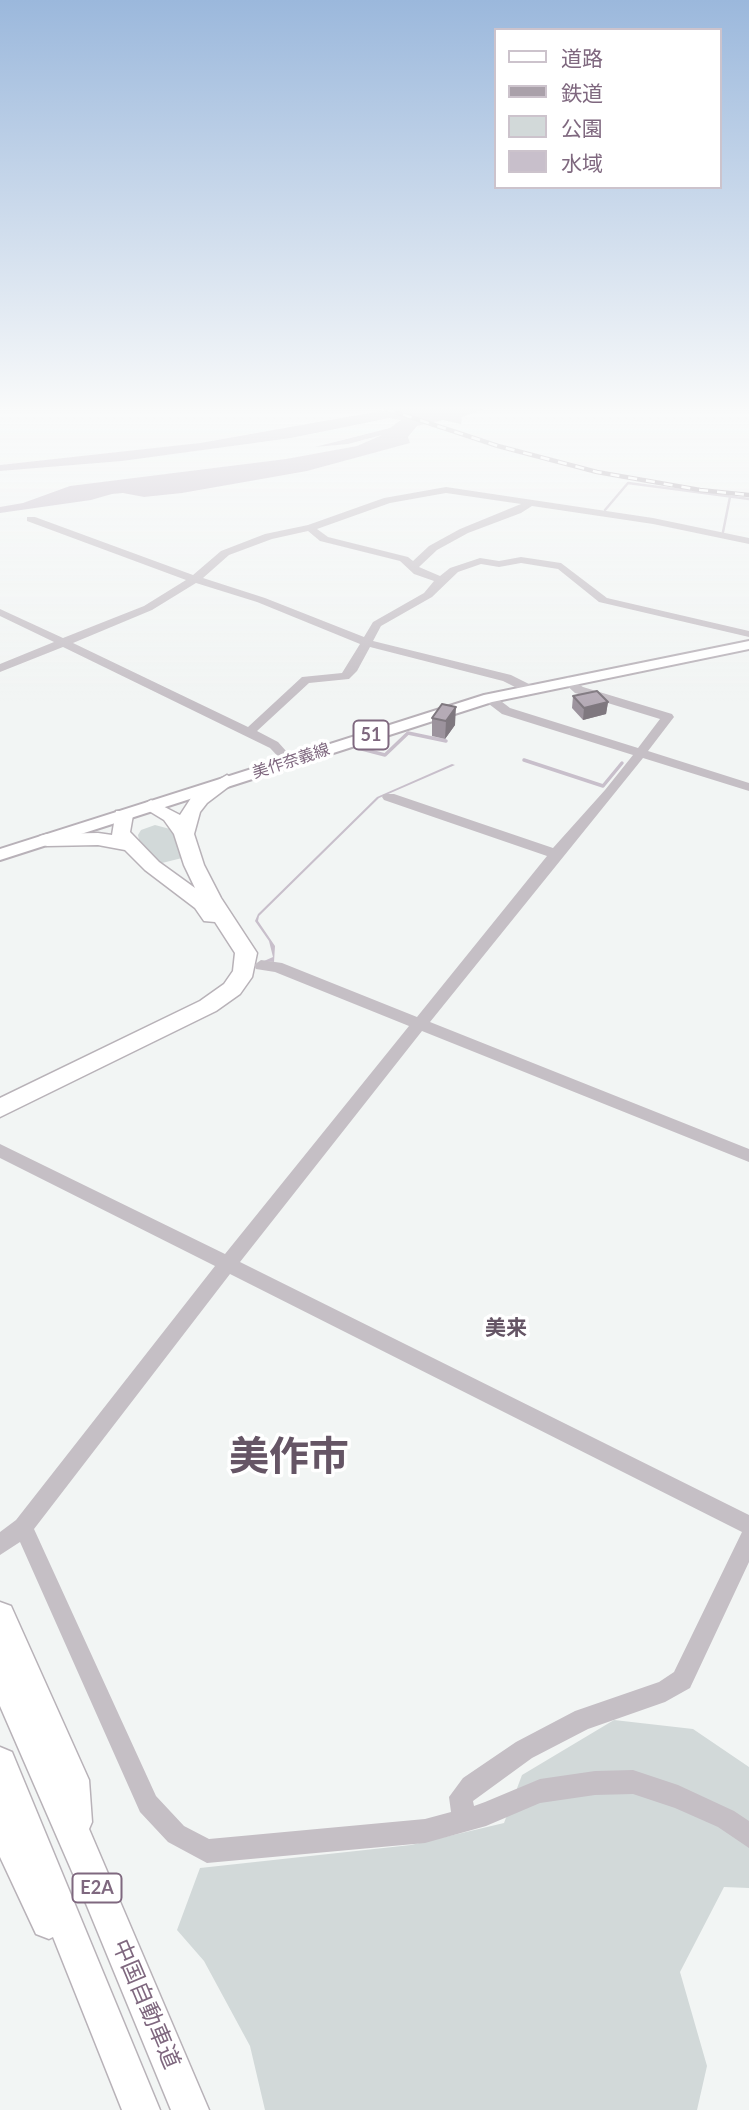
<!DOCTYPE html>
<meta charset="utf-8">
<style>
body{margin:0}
#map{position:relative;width:749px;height:2110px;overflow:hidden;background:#f2f5f4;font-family:Lato,"Noto Sans JP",sans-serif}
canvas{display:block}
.legend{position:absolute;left:494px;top:28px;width:228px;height:161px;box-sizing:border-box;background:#fff;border:2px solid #ccc3cc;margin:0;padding:9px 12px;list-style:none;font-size:21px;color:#7f687f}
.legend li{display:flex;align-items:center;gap:14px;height:35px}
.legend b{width:35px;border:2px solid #ccc3cc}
</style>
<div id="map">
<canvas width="749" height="2110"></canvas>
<ul class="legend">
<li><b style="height:9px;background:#fff"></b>道路</li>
<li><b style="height:9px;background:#aaa1aa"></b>鉄道</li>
<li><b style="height:19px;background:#d2d9d9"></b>公園</li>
<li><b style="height:19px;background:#c8bfcb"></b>水域</li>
</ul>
</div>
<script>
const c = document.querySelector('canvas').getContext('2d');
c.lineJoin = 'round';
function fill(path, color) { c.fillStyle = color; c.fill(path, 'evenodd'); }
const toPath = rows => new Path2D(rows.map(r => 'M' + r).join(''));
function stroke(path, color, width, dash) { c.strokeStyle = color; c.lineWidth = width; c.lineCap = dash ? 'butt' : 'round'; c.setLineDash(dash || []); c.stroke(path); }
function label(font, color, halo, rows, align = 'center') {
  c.font = font + ' Lato,"Noto Sans JP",sans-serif'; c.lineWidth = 7; c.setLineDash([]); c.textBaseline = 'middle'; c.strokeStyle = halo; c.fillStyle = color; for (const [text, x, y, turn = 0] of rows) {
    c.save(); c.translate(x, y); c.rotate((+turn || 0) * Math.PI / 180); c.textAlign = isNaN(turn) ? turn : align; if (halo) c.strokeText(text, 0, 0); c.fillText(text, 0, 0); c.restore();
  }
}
fill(toPath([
 [155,825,170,829,177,839,182,858,162,863,140,845,138,835,141,830],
 [614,1720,693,1729,749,1767,749,1888,724,1887,680,1972,707,2066,697,2110,265,2110,250,2046,204,1961,177,1930,200,1868,411,1845,504,1823,522,1775]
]), '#d2d9d9');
fill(toPath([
 [392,409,483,409,462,417,461,424,443,420,417,426,408,437,410,443,307,471,182,493,144,497,123,493,112,494,91,500,0,513,0,507,23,503,70,486,286,459,357,446,382,435,348,444,315,447,390,428,401,420,389,418,291,438,122,461,0,471,0,465,200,443],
 [452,764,455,765,379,798,259,916,258,921,275,946,274,962,264,961,273,957,269,941,255,921,258,914,377,797]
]), '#c8bfcb');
stroke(toPath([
 [605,510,628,483,749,499],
 [723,532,730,497]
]), '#c8bfcb', 2.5);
stroke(toPath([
 [358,748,385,755,408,733,446,741],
 [524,760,603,786,622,763]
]), '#c8bfcb', 3.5);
const major = toPath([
 [749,641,749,649,492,702,0,860,0,849,484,695,749,641]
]);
const highway = toPath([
 [227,775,236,781,207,803,200,812,194,834,204,865,221,898,257,953,252,977,240,994,216,1011,0,1117,0,1098,200,1001,224,984,233,971,235,953,215,922,204,921,195,908,145,870,125,850,98,845,47,846,40,844,37,840,40,836,47,834,98,833,112,835,116,811,130,811,133,815,130,832,159,862,195,888,184,865,174,834,164,820,141,806,151,800,180,815,193,795,227,775],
 [0,1602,11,1606,89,1780,92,1822,89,1829,209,2110,171,2110,87,1906,0,1706,0,1602],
 [0,1747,12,1752,160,2110,122,2110,53,1937,49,1939,36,1934,0,1857,0,1747]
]);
stroke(major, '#b8b1b8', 4);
stroke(highway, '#b8b2b8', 3);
fill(toPath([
 [446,487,653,518,749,538,749,544,653,524,532,506,521,513,468,533,437,550,419,567,440,576,450,568,480,558,499,561,521,557,561,563,607,598,749,631,749,637,599,602,558,569,521,563,499,567,481,564,458,572,432,597,381,626,373,641,511,675,533,686,533,692,525,692,503,681,370,647,357,671,349,679,309,683,257,731,278,742,295,761,289,765,285,764,270,748,63,647,0,672,0,664,54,642,0,616,0,609,63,638,144,606,186,580,27,521,27,517,35,517,193,575,221,551,265,534,308,525,384,498,446,487],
 [446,493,521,504,460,529,429,546,413,561,408,557,328,537,317,529,390,503,446,493],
 [308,531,320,541,400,561,414,574,434,581,424,593,373,622,364,637,265,598,203,578,229,555,272,539,308,531],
 [196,583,257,602,360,644,342,673,302,677,248,727,73,643,152,610,196,583],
 [568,677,583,687,672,714,674,717,648,751,749,783,749,791,643,758,430,1022,749,1149,749,1162,422,1031,240,1262,749,1515,749,1562,690,1688,665,1702,588,1729,532,1758,473,1801,474,1806,485,1802,540,1779,595,1771,633,1770,678,1785,734,1811,749,1821,749,1848,718,1827,675,1808,633,1794,595,1795,540,1803,486,1826,425,1843,207,1863,168,1842,140,1812,20,1542,0,1555,0,1532,16,1520,215,1266,0,1158,0,1144,225,1254,409,1026,275,972,256,969,254,965,261,960,282,963,417,1017,547,856,384,800,382,797,384,794,394,794,553,848,605,790,633,755,502,714,485,701,485,695,493,695,510,708,638,748,660,719,575,693,562,681,568,677],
 [230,1274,742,1532,674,1672,659,1682,575,1711,516,1742,463,1778,449,1797,451,1812,425,1819,209,1839,184,1826,156,1796,34,1529,230,1274]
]), '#c5bfc5');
fill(major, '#fff');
fill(highway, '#fff');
const rail = toPath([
 [386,409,498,446,597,472,700,490,749,495]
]);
stroke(rail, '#aaa1aa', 4.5);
stroke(rail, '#fff', 2.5, [9]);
fill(toPath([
 [573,696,608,702,606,714,583,720,572,708],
 [442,704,455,725,445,739,432,736,432,718]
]), '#9c939d');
fill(toPath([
 [608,702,606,714,583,720,584,708],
 [456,707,455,725,445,739,446,721]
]), '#7f787f');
const building = toPath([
 [597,691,608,702,584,708,573,696,597,691],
 [442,704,456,707,446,721,432,718,442,704]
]);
fill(building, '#b5abb6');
stroke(building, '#7f787f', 2);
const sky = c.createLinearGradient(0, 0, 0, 705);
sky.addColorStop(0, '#9bb8dc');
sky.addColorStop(0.58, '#f9fafa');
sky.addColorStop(1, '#f9fafa00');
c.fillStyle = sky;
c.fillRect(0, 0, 749, 705);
label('16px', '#7f687f', '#fff', [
 ["美作奈義線",291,761,-18]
]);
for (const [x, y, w] of [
 [371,735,35],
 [97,1888,49]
]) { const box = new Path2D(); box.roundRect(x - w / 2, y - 14.5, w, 29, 5); c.fillStyle = '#fff'; c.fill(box); stroke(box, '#7f687f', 2); }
label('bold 18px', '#7f687f', null, [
 ["51",371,735],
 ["E2A",97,1888]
]);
label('bold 21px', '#655565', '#fff', [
 ["美来",506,1328]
]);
label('23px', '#7f687f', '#fff', [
 ["中国自動車道",146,2004,67]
]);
label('bold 40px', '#655565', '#fff', [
 ["美作市",289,1457]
]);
</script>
